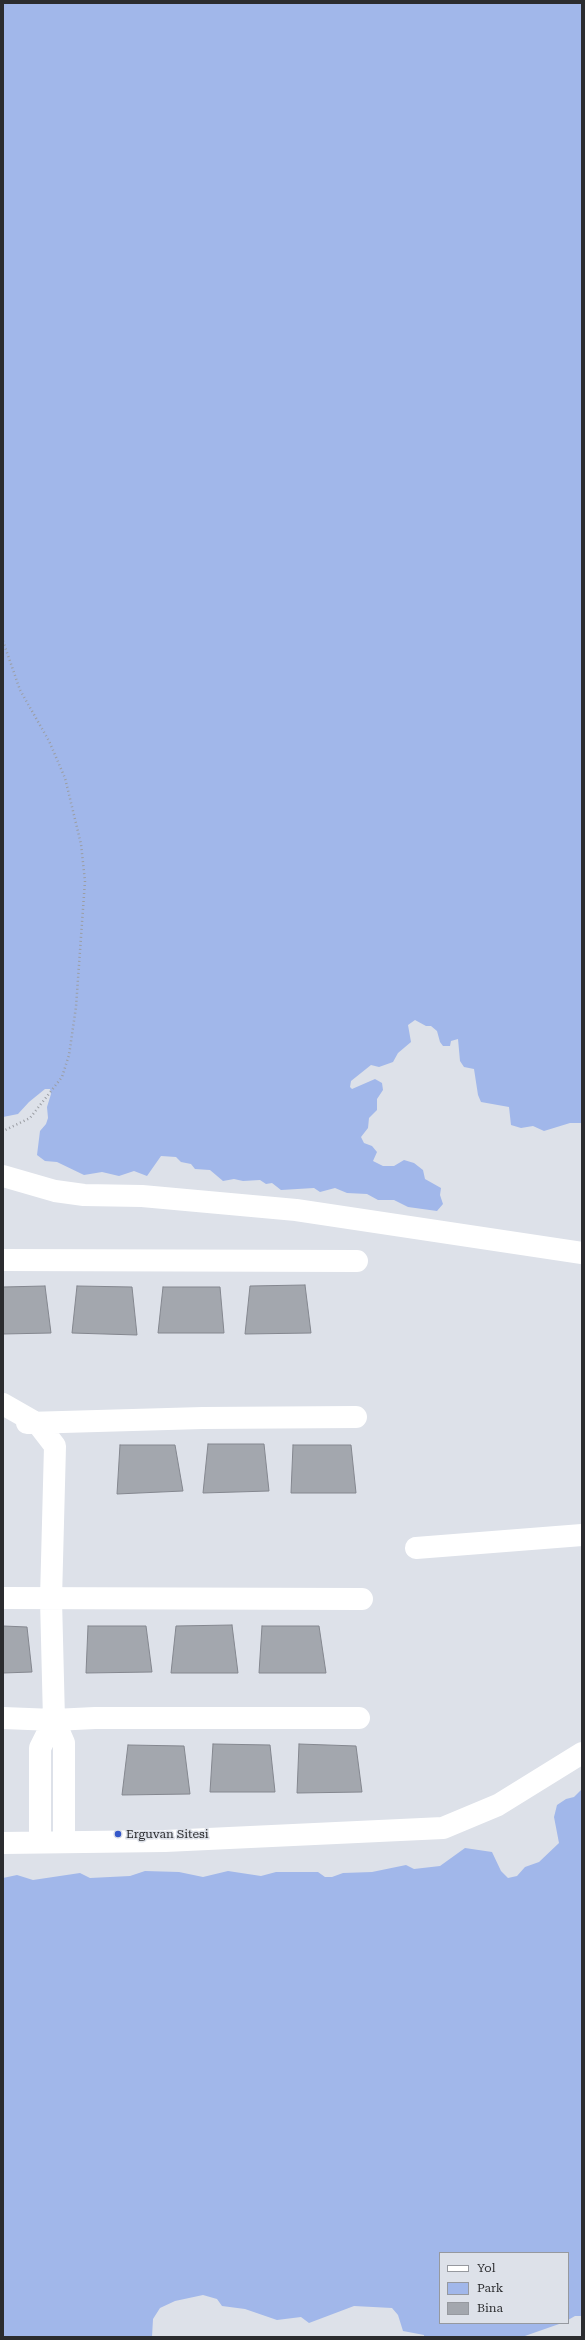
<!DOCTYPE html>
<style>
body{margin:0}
#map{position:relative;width:585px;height:2340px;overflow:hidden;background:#dde1e9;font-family:"Roboto Serif",serif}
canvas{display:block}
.frame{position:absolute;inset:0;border:4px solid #2b2c2f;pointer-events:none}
.legend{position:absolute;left:439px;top:2252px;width:130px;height:72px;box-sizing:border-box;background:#dde1e9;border:1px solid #96999f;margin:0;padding:5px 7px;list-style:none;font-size:12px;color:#2b2c2f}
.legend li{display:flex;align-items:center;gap:8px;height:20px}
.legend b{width:20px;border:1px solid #96999f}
</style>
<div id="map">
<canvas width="585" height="2340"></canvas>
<div class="frame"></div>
<ul class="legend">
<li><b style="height:5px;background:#fff"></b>Yol</li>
<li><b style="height:11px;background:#a1b7ea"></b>Park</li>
<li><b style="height:11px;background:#a3a7ae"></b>Bina</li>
</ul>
</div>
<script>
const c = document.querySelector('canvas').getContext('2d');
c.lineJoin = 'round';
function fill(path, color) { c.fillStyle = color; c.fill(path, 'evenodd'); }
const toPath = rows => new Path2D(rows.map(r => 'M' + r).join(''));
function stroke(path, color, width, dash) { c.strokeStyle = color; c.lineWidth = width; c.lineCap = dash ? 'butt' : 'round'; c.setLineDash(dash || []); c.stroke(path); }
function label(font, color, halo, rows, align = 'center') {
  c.font = font + ' "Roboto Serif",serif'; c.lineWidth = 3; c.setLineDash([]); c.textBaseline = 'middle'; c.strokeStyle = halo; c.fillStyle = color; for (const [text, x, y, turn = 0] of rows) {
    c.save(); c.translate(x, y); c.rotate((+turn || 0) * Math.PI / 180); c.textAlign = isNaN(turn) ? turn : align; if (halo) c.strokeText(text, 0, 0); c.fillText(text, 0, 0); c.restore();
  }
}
fill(toPath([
 [3,3,582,3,582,1123,570,1123,544,1131,533,1126,521,1128,511,1125,509,1107,481,1102,478,1095,474,1069,464,1067,460,1061,458,1039,451,1041,450,1046,443,1046,440,1042,437,1031,431,1026,426,1026,415,1020,408,1025,411,1042,398,1053,393,1062,379,1067,371,1065,351,1081,350,1087,352,1089,375,1079,382,1083,383,1090,377,1099,377,1110,369,1118,368,1128,361,1137,364,1143,372,1146,377,1152,373,1161,383,1166,394,1166,404,1160,414,1163,423,1170,425,1179,441,1188,440,1195,443,1204,437,1211,408,1207,394,1200,378,1200,367,1194,347,1193,335,1188,320,1192,314,1188,281,1190,272,1183,266,1184,260,1180,243,1181,234,1179,223,1181,210,1170,195,1169,191,1164,181,1162,176,1157,161,1156,147,1176,134,1171,119,1176,102,1172,84,1175,57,1162,45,1161,37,1155,40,1131,46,1124,48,1118,47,1107,51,1094,50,1089,45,1089,29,1102,18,1114,3,1117],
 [582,1789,582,2316,575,2316,568,2320,568,2253,440,2253,440,2323,562,2323,522,2337,424,2337,424,2335,403,2331,398,2315,392,2308,354,2306,309,2323,301,2317,277,2320,245,2309,222,2306,217,2299,203,2295,175,2301,160,2308,153,2319,152,2337,3,2337,3,1878,17,1875,33,1880,80,1873,90,1878,130,1876,145,1871,179,1872,203,1877,228,1871,261,1876,276,1872,318,1872,325,1877,332,1877,343,1873,372,1872,406,1865,414,1869,440,1866,465,1848,492,1852,501,1871,508,1878,517,1876,525,1867,539,1862,559,1843,554,1817,557,1805,566,1799,574,1797]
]), '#a1b7ea');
const building = toPath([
 [305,1285,311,1333,245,1334,250,1286,305,1285],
 [45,1286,51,1333,3,1334,3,1287,45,1286],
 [77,1286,132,1287,137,1335,72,1333,77,1286],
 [163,1287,220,1287,224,1333,158,1333,163,1287],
 [208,1444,264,1444,269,1491,203,1493,208,1444],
 [120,1445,175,1445,183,1491,117,1494,120,1445],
 [293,1445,351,1445,356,1493,291,1493,293,1445],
 [232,1625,238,1673,171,1673,176,1626,232,1625],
 [3,1626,27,1627,32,1672,3,1673,3,1626],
 [88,1626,146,1626,152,1672,86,1673,88,1626],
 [262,1626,319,1626,326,1673,259,1673,262,1626],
 [213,1744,270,1745,275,1792,210,1792,213,1744],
 [299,1744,356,1746,362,1792,297,1793,299,1744],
 [128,1745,184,1746,190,1794,122,1795,128,1745]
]);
fill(building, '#a3a7ae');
stroke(building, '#84878f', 1);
stroke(toPath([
 [3,641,20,690,49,741,65,778,81,844,85,881,76,1007,69,1055,62,1077,30,1118,3,1131]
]), '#9b9ea4', 2.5, [1, 3]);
stroke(toPath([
 [3,1176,55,1191,84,1195,142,1196,296,1210,582,1253],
 [3,1260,357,1261],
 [3,1404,38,1424,55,1446,51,1599,54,1720,64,1743,64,1842],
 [27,1423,203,1418,356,1417],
 [416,1548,582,1535],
 [3,1598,362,1599],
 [3,1718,54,1720,95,1718,359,1718],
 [40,1842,40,1748,54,1720],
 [3,1843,165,1841,443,1828,498,1805,582,1753]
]), '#fff', 22);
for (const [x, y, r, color] of [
 [118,1834,4,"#3659ca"]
]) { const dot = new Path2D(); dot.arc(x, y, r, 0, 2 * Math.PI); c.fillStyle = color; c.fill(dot); stroke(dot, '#dde1e9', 1.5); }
label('12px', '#2b2c2f', '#dde1e9', [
 ["Erguvan Sitesi",126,1834]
], 'left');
</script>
